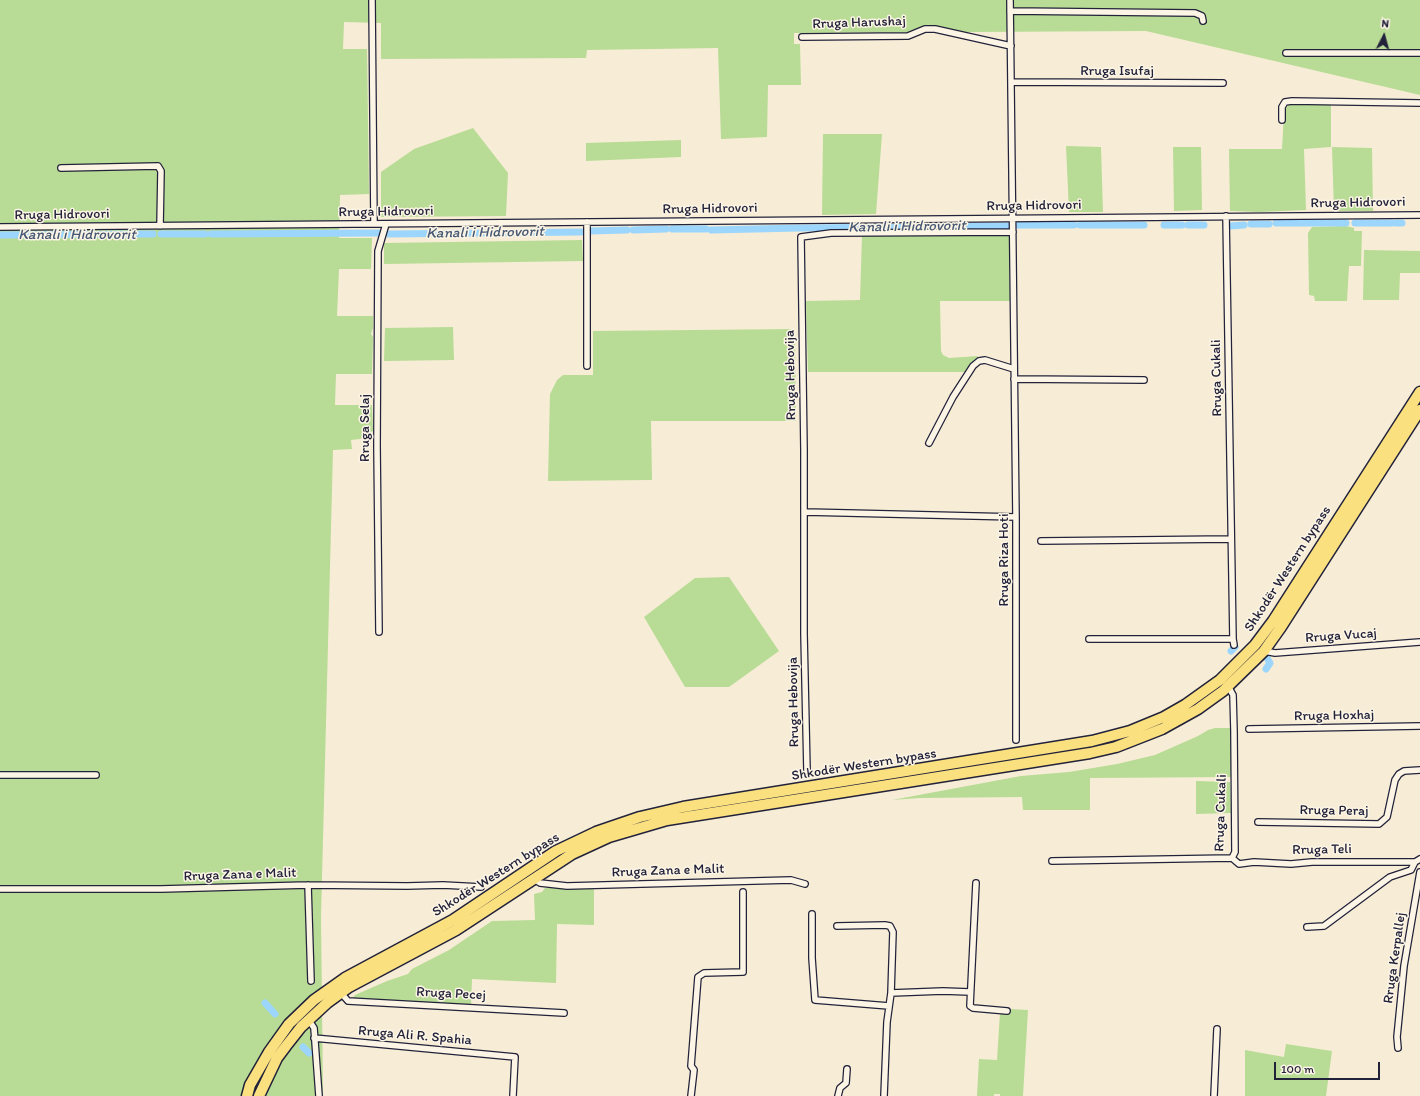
<!DOCTYPE html>
<meta charset="utf-8">
<style>
body{margin:0}
#map{position:relative;width:1420px;height:1096px;overflow:hidden;background:#f7edd6;font-family:Itim,sans-serif}
canvas{display:block}
.north{position:absolute;left:1364px;top:16px;width:40px;height:40px;-webkit-text-stroke:3px #fcf5e5;paint-order:stroke;rotate:6deg;font-size:11px;font-weight:700;line-height:16px;text-align:center;color:#22223b}
.north::after{content:'';display:block;margin:auto;width:14px;height:18px;background:#22223b;clip-path:polygon(50% 0,100% 100%,50% 72%,0 100%)}
.scale{position:absolute;left:1274px;top:1062px;width:106px;height:18px;box-sizing:border-box;border:2px solid #22223b;border-top:0;padding-left:5px;font-size:12px;line-height:14px;white-space:nowrap;color:#22223b;-webkit-text-stroke:3px #fcf5e5;paint-order:stroke}
</style>
<div id="map">
<canvas width="1420" height="1096"></canvas>
<div class="north">N</div>
<div class="scale">100 m</div>
</div>
<script>
const c = document.querySelector('canvas').getContext('2d');
c.lineJoin = 'round';
function fill(path, color) { c.fillStyle = color; c.fill(path, 'evenodd'); }
const toPath = rows => new Path2D(rows.map(r => 'M' + r).join(''));
function stroke(path, color, width, dash) { c.strokeStyle = color; c.lineWidth = width; c.lineCap = dash ? 'butt' : 'round'; c.setLineDash(dash || []); c.stroke(path); }
function label(font, color, halo, rows, align = 'center') {
  c.font = font + ' Itim,sans-serif'; c.lineWidth = 3; c.setLineDash([]); c.textBaseline = 'middle'; c.strokeStyle = halo; c.fillStyle = color; for (const [text, x, y, turn = 0] of rows) {
    c.save(); c.translate(x, y); c.rotate((+turn || 0) * Math.PI / 180); c.textAlign = isNaN(turn) ? turn : align; if (halo) c.strokeText(text, 0, 0); c.fillText(text, 0, 0); c.restore();
  }
}
fill(toPath([
 [0,0,1420,0,1420,95,1146,31,794,33,794,44,800,44,801,85,768,85,767,137,721,139,718,48,587,50,586,58,381,59,381,23,344,22,343,49,367,49,369,194,340,195,339,238,372,238,371,269,339,269,337,316,373,316,373,328,371,334,373,337,372,374,336,374,335,405,372,405,373,431,360,439,351,440,352,449,333,450,321,917,323,1096,0,1096],
 [1331,103,1331,147,1304,149,1306,210,1259,212,1230,211,1229,149,1282,149,1284,114,1286,108,1290,104],
 [473,128,508,173,506,216,381,217,381,172,414,149],
 [823,134,882,134,876,214,822,215],
 [681,140,681,157,586,161,586,143],
 [1066,146,1101,147,1103,212,1069,212],
 [1173,147,1201,147,1202,210,1174,211],
 [1332,147,1372,148,1373,211,1334,211],
 [1346,226,1354,228,1354,231,1362,231,1361,266,1349,266,1347,301,1315,301,1314,296,1309,295,1308,233,1312,227],
 [921,235,1010,235,1009,274,1011,301,940,301,941,351,943,355,949,358,978,356,966,372,808,372,806,301,860,300,862,236,913,236],
 [582,240,583,261,384,264,384,243],
 [1364,250,1420,251,1420,273,1400,273,1399,300,1363,300],
 [453,327,454,360,384,361,385,328],
 [795,329,796,421,651,421,652,480,548,481,550,394,557,380,563,375,593,375,593,331],
 [729,577,779,651,729,687,685,687,644,617,695,578],
 [1215,728,1231,728,1231,777,1090,778,1090,810,1023,810,1022,797,920,798,892,800,1021,776,1069,772,1117,764,1155,755,1198,736,1208,730],
 [1196,781,1230,782,1231,813,1196,814],
 [545,888,593,888,594,890,594,925,557,924,556,983,472,979,471,1007,352,999,355,995,387,981,408,974,412,969,449,950,492,921,535,920,534,894,542,892],
 [1010,1009,1028,1010,1023,1096,1000,1096,1000,1094,994,1094,994,1096,977,1096,979,1059,997,1060,1000,1013,1009,1013],
 [1286,1044,1332,1051,1326,1096,1245,1096,1245,1050,1284,1057]
]), '#b8db95');
stroke(toPath([
 [1276,223,1346,223],
 [1355,223,1392,223],
 [1396,223,1402,223],
 [1251,224,1269,224],
 [1017,225,1074,225],
 [1080,225,1144,225],
 [1164,225,1182,225],
 [1188,225,1204,225],
 [1230,226,1244,225],
 [803,228,1011,226],
 [672,229,706,229],
 [633,230,666,229],
 [711,230,800,228],
 [590,231,627,230],
 [161,234,205,234],
 [211,234,381,233],
 [388,234,581,232],
 [0,235,153,234],
 [1231,651,1235,647],
 [1266,669,1270,663,1267,658],
 [265,1003,275,1014],
 [303,1047,309,1053]
]), '#9cd6fc', 7);
const minor = toPath([
 [372,0,374,224],
 [1010,0,1016,517,1016,740],
 [1010,11,1195,13,1202,16,1203,21],
 [802,37,908,36,925,29,935,29,1011,46],
 [1286,53,1420,53],
 [1011,82,1223,83],
 [1282,120,1282,107,1285,102,1292,101,1420,103],
 [61,168,158,166,161,171,160,226],
 [1226,216,1233,639,1234,645],
 [587,222,587,366],
 [0,227,1420,215],
 [1014,379,1144,380],
 [929,443,953,397,973,366,979,361,985,360,1014,369],
 [805,512,1016,517],
 [1041,541,1231,539],
 [379,632,377,446,378,251,386,224],
 [1089,639,1233,639],
 [1264,651,1275,653,1420,642],
 [1249,729,1420,726],
 [807,771,804,634,804,450,801,237,831,233,1013,232],
 [0,775,96,775],
 [1258,822,1379,824,1387,817,1395,780,1399,774,1404,771,1420,770],
 [1232,858,1239,864,1254,862,1291,864,1312,862,1415,862],
 [1052,861,1232,858,1235,852,1234,731,1233,695,1228,686],
 [534,879,540,883,567,886,791,880,805,884],
 [976,883,970,1006,973,1008,1007,1011],
 [308,885,311,981],
 [0,889,161,889,308,885,407,886,443,885,481,887],
 [812,914,812,958,815,1000,889,1006],
 [837,926,885,925,890,926,893,932,891,993,887,1022,884,1096],
 [1307,927,1324,926,1390,877,1411,870,1415,862,1420,859],
 [341,993,348,1001,564,1013],
 [891,993,943,991,970,992],
 [308,1019,314,1028,319,1096],
 [314,1038,515,1057,513,1096],
 [1398,1048,1397,1037,1404,966,1420,872],
 [691,1096,694,1070,691,1066,698,977,704,973,743,972,743,892],
 [838,1096,840,1088,846,1083,847,1069],
 [1214,1096,1217,1029]
]);
const trunk = toPath([
 [247,1096,250,1085,269,1052,289,1024,314,1000,345,978,453,920,556,851,596,832,640,817,683,807,1092,741,1130,731,1164,717,1185,705,1220,680,1255,645,1273,621,1420,392],
 [259,1096,277,1058,286,1046,301,1027,327,1003,349,987,456,930,572,854,609,837,667,820,1090,753,1116,747,1162,729,1198,709,1223,691,1264,651,1281,627,1420,410]
]);
stroke(minor, '#22223b', 8);
stroke(trunk, '#22223b', 13);
stroke(minor, '#fcf5e5', 5.5);
stroke(trunk, '#fbe080', 10);
label('14px', '#22223b', '#fcf5e5', [
 ["Rruga Harushaj",859,23,-2],
 ["Rruga Isufaj",1117,71],
 ["Rruga Hidrovori",1358,203,-1],
 ["Rruga Hidrovori",1034,206,-1],
 ["Rruga Hidrovori",710,209,-1],
 ["Rruga Hidrovori",386,212,-1],
 ["Rruga Hidrovori",62,215,-1],
 ["Rruga Hebovija",791,375,-91],
 ["Rruga Cukali",1217,378,-91],
 ["Rruga Selaj",365,428,-90],
 ["Rruga Riza Hoti",1004,560,-90],
 ["Shkodër Western bypass",1288,569,-57],
 ["Rruga Vucaj",1341,636,-4],
 ["Rruga Hebovija",794,702,-91],
 ["Rruga Hoxhaj",1334,716,-1],
 ["Shkodër Western bypass",864,765,-9],
 ["Rruga Peraj",1334,811,1],
 ["Rruga Cukali",1221,813,-88],
 ["Rruga Teli",1322,850,-1],
 ["Rruga Zana e Malit",668,871,-2],
 ["Rruga Zana e Malit",240,875,-2],
 ["Shkodër Western bypass",496,875,-32],
 ["Rruga Kerpallej",1395,958,-82],
 ["Rruga Pecej",451,994,3],
 ["Rruga Ali R. Spahia",415,1036,5]
]);
label('italic 15px', '#475875', '#fcf5e5', [
 ["Kanali i Hidrovorit",907,227,-1],
 ["Kanali i Hidrovorit",485,233,-1],
 ["Kanali i Hidrovorit",77,235]
]);
</script>
